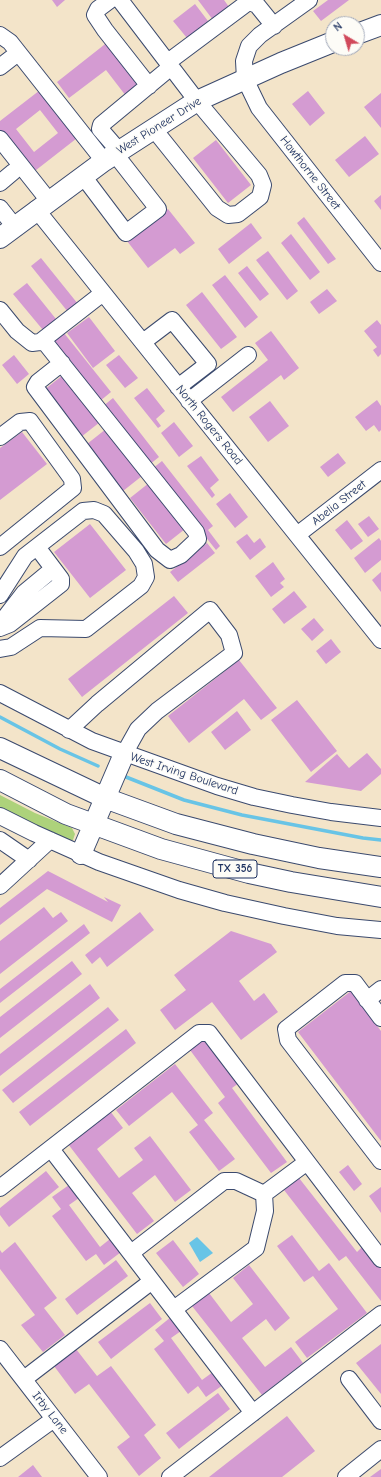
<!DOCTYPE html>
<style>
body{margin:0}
#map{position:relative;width:381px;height:1477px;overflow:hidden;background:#f3e4c9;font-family:"Comic Neue",sans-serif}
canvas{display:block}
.north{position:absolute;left:325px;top:16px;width:40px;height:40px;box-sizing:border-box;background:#fdfcf7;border:1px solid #a3aaba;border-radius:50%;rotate:322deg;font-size:11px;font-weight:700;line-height:16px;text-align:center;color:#1b2f5e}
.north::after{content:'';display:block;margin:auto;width:14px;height:18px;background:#d1495b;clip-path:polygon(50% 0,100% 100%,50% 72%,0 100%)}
</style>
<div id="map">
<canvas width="381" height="1477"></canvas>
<div class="north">N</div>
</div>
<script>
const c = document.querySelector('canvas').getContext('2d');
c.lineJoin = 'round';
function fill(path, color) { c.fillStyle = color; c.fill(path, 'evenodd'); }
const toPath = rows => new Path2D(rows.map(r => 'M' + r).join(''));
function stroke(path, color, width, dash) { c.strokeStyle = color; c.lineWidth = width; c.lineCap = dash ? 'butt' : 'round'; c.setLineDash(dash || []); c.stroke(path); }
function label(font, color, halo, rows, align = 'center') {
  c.font = font + ' "Comic Neue",sans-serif'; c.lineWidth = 3; c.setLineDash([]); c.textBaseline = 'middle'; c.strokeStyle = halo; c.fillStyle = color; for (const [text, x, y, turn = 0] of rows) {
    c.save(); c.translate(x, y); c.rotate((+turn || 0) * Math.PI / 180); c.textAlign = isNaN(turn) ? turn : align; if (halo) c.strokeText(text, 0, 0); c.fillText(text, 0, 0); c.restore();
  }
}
fill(toPath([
 [0,795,35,813,72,828,75,834,73,840,68,843,0,810]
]), '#add27b');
fill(toPath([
 [197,1237,213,1253,200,1262,189,1243]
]), '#68c4e6');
stroke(toPath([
 [0,717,60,749,98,766],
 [126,777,184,800,242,815,363,838,381,840]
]), '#68c4e6', 3.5);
fill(toPath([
 [52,0,65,0,57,7],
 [198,0,224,0,229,7,213,20],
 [328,0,349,0,321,21,313,11],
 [195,4,208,21,187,38,173,21],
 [109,41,142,83,126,96,106,70,69,98,57,82],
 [44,87,81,135,31,174,0,134,0,121],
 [40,110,58,133,34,152,16,129],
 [308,91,325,113,310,126,292,104],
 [381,93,381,128,364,107],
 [365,136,379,154,349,177,335,160],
 [216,140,251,185,228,203,193,158],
 [381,195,381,210,374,201],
 [168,209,195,243,180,254,175,248,148,268,127,241],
 [304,217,336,259,328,264,297,223],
 [251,223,262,238,229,264,218,249],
 [291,234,320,272,310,280,281,243],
 [268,251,298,291,287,300,256,260],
 [41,258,78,304,68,312,31,266],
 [247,266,269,294,260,301,238,273],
 [225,275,258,317,245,328,212,285],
 [27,283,56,319,43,330,13,294],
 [327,289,337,301,319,314,310,302],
 [202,292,237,337,221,349,186,305],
 [89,317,115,351,93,368,67,333],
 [377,320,381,325,381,354,378,357,373,350,377,347,364,331],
 [271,331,299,368,284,380,281,375,233,412,221,397,268,360,255,343],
 [64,333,111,392,100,401,54,341],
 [14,355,29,374,17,384,2,365],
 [119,355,138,378,125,388,106,365],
 [63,375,100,422,81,437,44,390],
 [147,388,165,411,156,419,161,426,158,428,134,398],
 [113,398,159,457,149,465,102,407],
 [377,400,381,406,381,430,379,432,374,425,366,431,355,417],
 [270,401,289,426,268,442,249,417],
 [174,422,193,446,179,457,161,433],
 [106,429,142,476,123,491,87,444],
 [22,432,47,464,0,500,0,448],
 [338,453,346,463,328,477,320,467],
 [201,456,219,480,210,488,215,495,212,498,187,466],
 [162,461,213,526,208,530,220,546,216,550,152,469],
 [149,483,185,529,166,544,130,498],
 [230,493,248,517,235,528,216,504],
 [369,516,379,529,368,537,358,524],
 [347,520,363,541,351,550,335,530],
 [90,524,126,570,90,598,54,552],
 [247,534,254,543,260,538,266,547,250,560,236,542],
 [379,538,381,541,381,560,365,573,354,558],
 [207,543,215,553,178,582,170,572],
 [273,562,285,579,280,583,284,587,271,597,255,576],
 [381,572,381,592,372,580],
 [294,591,307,607,284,624,272,609],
 [174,596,188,613,82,697,68,679],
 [314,618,324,630,312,641,301,629],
 [331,639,341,652,326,664,316,651],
 [239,660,277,708,261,720,244,699,189,743,168,716],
 [297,700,337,751,311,772,271,720],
 [237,711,251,730,225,750,211,732],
 [367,753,381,769,381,774,361,791,305,782,337,754,349,768],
 [48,871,108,902,104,897,121,905,112,922,47,889,0,925,0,908],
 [44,907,53,918,61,912,68,921,0,974,0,941],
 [140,912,154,930,107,967,100,957,92,964,85,955],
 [84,924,90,933,0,1003,0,989],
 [231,931,271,944,277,952,239,981,254,1001,264,993,278,1012,241,1040,212,1002,175,1030,160,1010,186,990,174,975],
 [72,961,82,974,0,1038,0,1017],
 [90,984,100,998,0,1076,0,1054],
 [351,991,381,1031,381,1141,298,1032],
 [108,1007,119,1020,13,1103,2,1090],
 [126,1029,136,1043,30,1126,19,1112],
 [206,1038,239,1083,232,1088,287,1162,271,1173,218,1103,225,1097,190,1050],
 [175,1064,213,1113,204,1120,235,1159,219,1171,189,1132,198,1125,172,1092,129,1126,116,1110],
 [110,1111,123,1128,97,1149,119,1178,143,1160,134,1148,150,1136,191,1190,175,1202,155,1175,132,1193,154,1221,137,1234,68,1144],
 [348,1165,362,1184,354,1191,339,1172],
 [46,1171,59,1187,9,1227,0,1215,0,1208],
 [299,1178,357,1252,363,1246,381,1269,381,1301,346,1256,339,1261,284,1190],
 [69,1185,79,1198,69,1205,100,1247,110,1239,121,1252,104,1265,96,1254,86,1261,52,1216,61,1209,52,1197],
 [381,1187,381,1213,369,1196],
 [292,1235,319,1271,329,1263,367,1313,307,1358,295,1342,338,1309,313,1276,304,1282,277,1246],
 [173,1240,199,1274,183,1287,156,1253],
 [15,1242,57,1298,44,1308,65,1335,43,1352,21,1325,35,1315,0,1269,0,1250,2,1253],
 [116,1260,128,1276,77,1315,65,1299],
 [249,1265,290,1318,275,1331,266,1319,242,1338,265,1367,291,1347,303,1363,262,1395,192,1306,209,1293,231,1322,253,1304,233,1278],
 [150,1303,162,1319,111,1359,98,1342],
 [171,1317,181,1331,171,1338,202,1380,213,1372,223,1385,206,1397,198,1386,188,1394,154,1349,164,1341,155,1330],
 [381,1344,381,1394,356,1363],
 [76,1349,97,1376,111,1366,156,1425,144,1435,161,1458,139,1476,117,1447,130,1437,89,1384,75,1394,54,1366],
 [218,1393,230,1409,179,1449,166,1433],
 [287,1416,315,1451,282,1477,209,1477],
 [33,1465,42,1477,18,1477],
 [381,1469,381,1477,370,1477]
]), '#d49bd2');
const minor = toPath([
 [110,0,98,9,95,15,105,30,149,86],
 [120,0,197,101,259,175,263,185,260,197,238,214,228,215,217,208,153,128],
 [309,0,260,35,249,46,244,61,245,79,259,108,381,263],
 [0,35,10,42,104,161],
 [168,62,247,3,252,3,257,5,274,26],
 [0,67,18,53],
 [0,139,49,201],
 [119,151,100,129,101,125,171,67],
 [83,176,126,233,158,209,115,154],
 [0,183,13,172],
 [0,208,15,227],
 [36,209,381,640],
 [0,310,17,331,32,343,40,342,103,293],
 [43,340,196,532,198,539,181,555,170,560,157,550,35,387,38,382,62,363],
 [143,342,172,320,208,364,178,387],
 [189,401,248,355],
 [0,437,20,422,30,421,72,479,73,488,0,547],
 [297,535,381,470],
 [0,595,25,556,83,511,94,510,104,514,136,551,144,564,146,577,141,586,86,629,40,628,11,647,0,649],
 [0,624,24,593,53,569],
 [0,628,10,624,61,584,61,579,37,547],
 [0,693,92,741,217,786,254,797,292,805,331,812,381,818],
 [69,730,97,704,210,610,229,635,234,653,157,711,138,729,124,754],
 [0,816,34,833,99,862,179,890,225,903,284,916,337,926,381,930],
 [0,840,29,860],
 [0,886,50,840],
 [367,1000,381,989],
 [381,1018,355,983,345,983,286,1029,288,1040,381,1161],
 [0,1188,199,1033,209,1033,381,1259],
 [131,1253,224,1181,236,1181,264,1194,307,1162],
 [152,1281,253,1413],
 [174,1309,256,1248,265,1211,264,1194],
 [0,1349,99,1477],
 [24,1379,152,1281,51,1149],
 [349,1379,381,1421],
 [0,1458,54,1419],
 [170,1477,381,1314],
 [346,1477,381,1449]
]);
const major = toPath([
 [357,34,381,25],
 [0,238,104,161,197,101,281,63,333,42],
 [0,748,105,798,176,824,253,844,319,858,381,867],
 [0,780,66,814,161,849,249,873,291,882,381,897],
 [81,854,124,754]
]);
stroke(minor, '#3b4a6e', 18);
stroke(major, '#3b4a6e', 22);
stroke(minor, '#fff', 16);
stroke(major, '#fff', 20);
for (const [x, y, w] of [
 [235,869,44]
]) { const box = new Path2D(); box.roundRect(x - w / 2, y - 9, w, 18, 3); c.fillStyle = '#fdfcf7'; c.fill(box); stroke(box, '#1b2f5e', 1); }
label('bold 11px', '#1b2f5e', null, [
 ["TX 356",235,869]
]);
label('12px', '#1b2f5e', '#fdfcf7', [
 ["West Pioneer Drive",159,126,-32],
 ["Hawthorne Street",310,173,52],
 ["North Rogers Road",209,425,51],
 ["Abelia Street",339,503,-38],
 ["West Irving Boulevard",184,774,18],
 ["Irby Lane",50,1413,52]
]);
</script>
